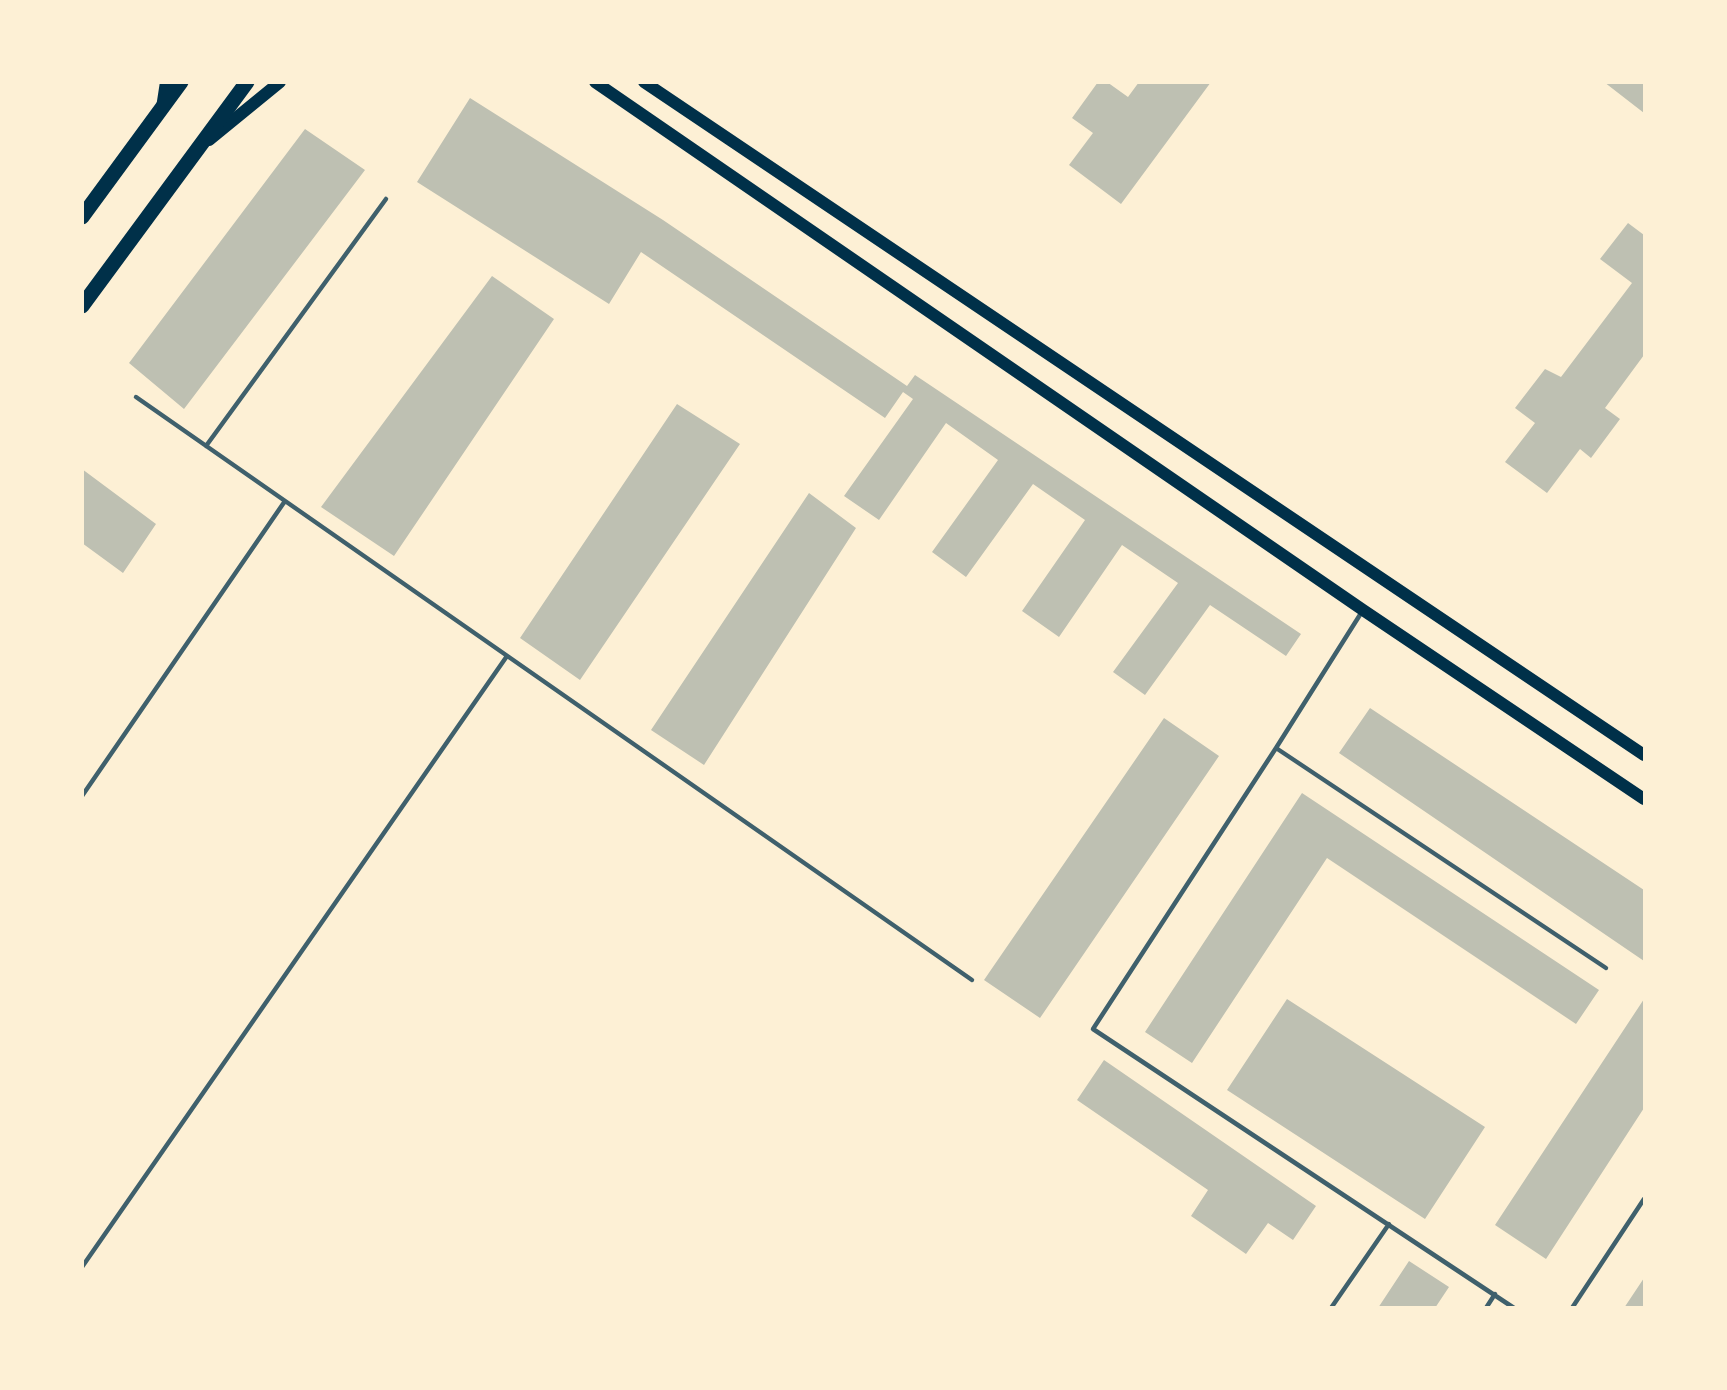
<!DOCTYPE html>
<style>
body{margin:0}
#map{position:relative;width:1727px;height:1390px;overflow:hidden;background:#fdf0d5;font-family:"DejaVu Sans",sans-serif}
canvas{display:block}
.frame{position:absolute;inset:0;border:84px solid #fdf0d5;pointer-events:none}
</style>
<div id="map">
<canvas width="1727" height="1390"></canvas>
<div class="frame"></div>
</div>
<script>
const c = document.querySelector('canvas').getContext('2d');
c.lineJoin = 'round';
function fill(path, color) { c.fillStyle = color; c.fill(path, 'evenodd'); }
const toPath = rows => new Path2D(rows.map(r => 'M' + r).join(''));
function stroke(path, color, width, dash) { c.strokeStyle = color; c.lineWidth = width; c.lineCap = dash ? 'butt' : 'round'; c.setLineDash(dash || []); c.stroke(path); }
fill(toPath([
 [1098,82,1107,82,1128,97,1139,82,1211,82,1121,204,1069,165,1093,133,1072,118],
 [1604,82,1644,82,1644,113],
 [470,98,663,220,907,386,915,375,1301,634,1286,656,1210,605,1145,695,1113,672,1178,583,1122,545,1059,637,1022,611,1085,520,1033,484,966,577,932,552,998,460,946,423,879,520,844,496,913,399,903,392,885,418,641,252,609,304,417,182],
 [305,129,365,170,184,409,129,363],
 [1628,223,1644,235,1644,355,1605,408,1620,419,1591,458,1580,449,1547,493,1505,462,1535,423,1515,408,1545,369,1561,377,1632,283,1600,259],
 [492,276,554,319,394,556,321,507],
 [677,404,740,444,580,680,520,638],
 [82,469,156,524,123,573,82,543],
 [809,493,856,528,704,765,651,730],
 [1370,708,1644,890,1644,961,1339,753],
 [1164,718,1219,756,1040,1018,984,980],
 [1302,793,1599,990,1576,1024,1327,858,1192,1063,1145,1032],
 [1287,999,1485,1127,1425,1219,1227,1090],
 [1644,999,1644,1108,1546,1259,1495,1225],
 [1104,1060,1316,1206,1293,1240,1268,1223,1246,1254,1191,1216,1208,1190,1077,1100],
 [1409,1261,1449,1287,1435,1308,1378,1308],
 [1644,1278,1644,1308,1624,1308]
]), '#bec0b2');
stroke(toPath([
 [136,397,972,980],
 [206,446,386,199],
 [1363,610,1276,748,1093,1029,1514,1308],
 [1276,748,1606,968],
 [82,796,285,501],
 [82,1267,507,656],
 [1331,1308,1389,1224],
 [1486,1308,1495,1294],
 [1572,1308,1644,1199]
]), '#3f606c', 4.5);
stroke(toPath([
 [595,82,1363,610,1644,799],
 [644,82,1644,755],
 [162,108,166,82],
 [209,140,280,82]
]), '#003049', 12);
stroke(toPath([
 [82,217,181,82],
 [82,306,247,82]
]), '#003049', 15);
</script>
